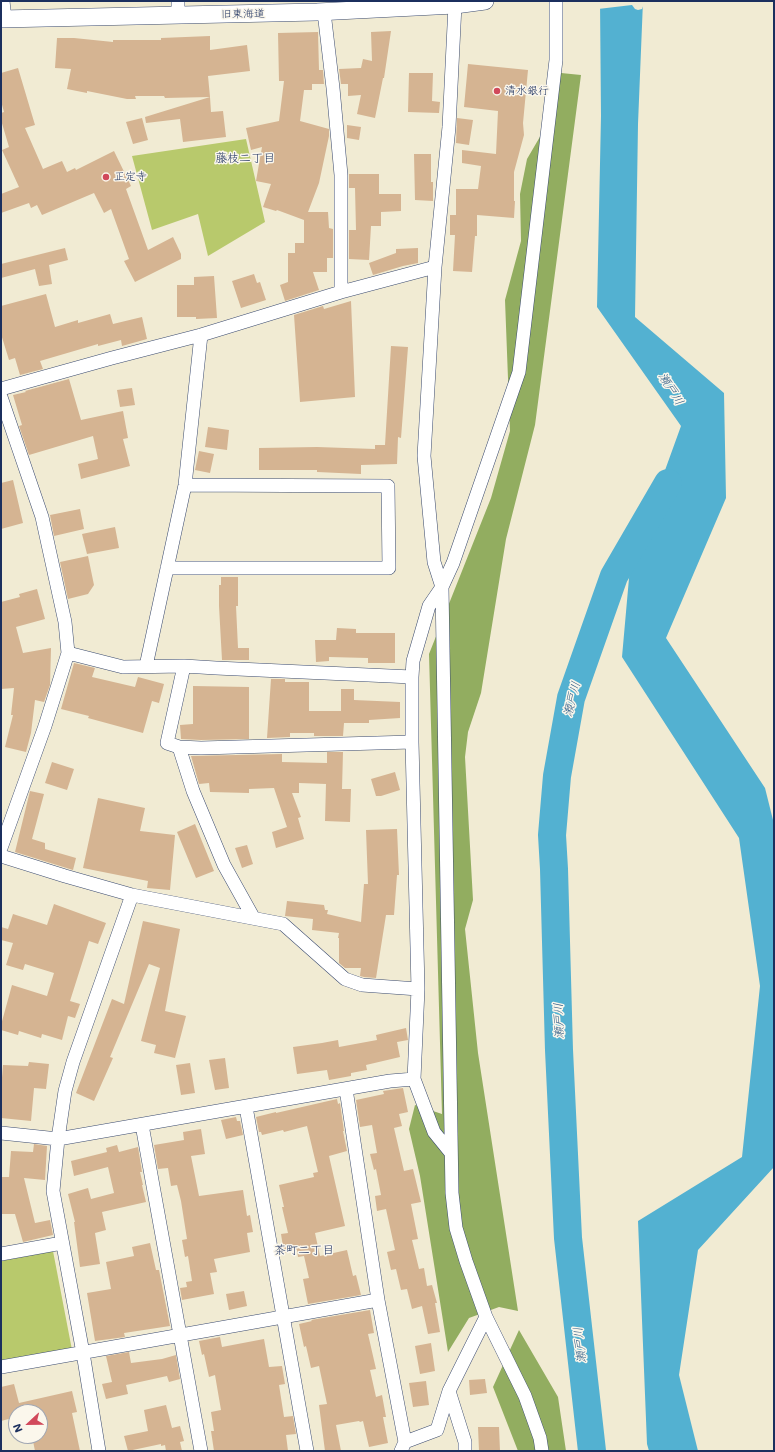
<!DOCTYPE html>
<meta charset="utf-8">
<style>
body{margin:0}
#map{position:relative;width:775px;height:1452px;overflow:hidden;background:#f1ebd3;font-family:Mali,sans-serif}
canvas{display:block}
.frame{position:absolute;inset:0;border:2px solid #1b2f5e;pointer-events:none}
.north{position:absolute;left:8px;top:1404px;width:40px;height:40px;box-sizing:border-box;background:#fbf7ec;border:1px solid #a1a7b3;border-radius:50%;rotate:248deg;font-size:11px;font-weight:700;line-height:16px;text-align:center;color:#1b2f5e}
.north::after{content:'';display:block;margin:auto;width:14px;height:18px;background:#d1495b;clip-path:polygon(50% 0,100% 100%,50% 72%,0 100%)}
</style>
<div id="map">
<canvas width="775" height="1452"></canvas>
<div class="frame"></div>
<div class="north">N</div>
</div>
<script>
const c = document.querySelector('canvas').getContext('2d');
c.lineJoin = 'round';
function fill(path, color) { c.fillStyle = color; c.fill(path, 'evenodd'); }
const toPath = rows => new Path2D(rows.map(r => 'M' + r).join(''));
function stroke(path, color, width, dash) { c.strokeStyle = color; c.lineWidth = width; c.lineCap = dash ? 'butt' : 'round'; c.setLineDash(dash || []); c.stroke(path); }
function label(font, color, halo, rows, align = 'center') {
  c.font = font + ' Mali,"Klee One",sans-serif'; c.lineWidth = 3; c.setLineDash([]); c.textBaseline = 'middle'; c.strokeStyle = halo; c.fillStyle = color; for (const [text, x, y, turn = 0] of rows) {
    c.save(); c.translate(x, y); c.rotate((+turn || 0) * Math.PI / 180); c.textAlign = isNaN(turn) ? turn : align; if (halo) c.strokeText(text, 0, 0); c.fillText(text, 0, 0); c.restore();
  }
}
fill(toPath([
 [246,139,265,222,208,256,198,214,152,230,132,156],
 [53,1251,72,1350,1,1362,1,1261]
]), '#b8c96c');
fill(toPath([
 [561,73,581,75,535,425,506,539,481,693,468,732,465,757,473,900,465,929,478,1053,518,1311,499,1307,469,1318,448,1352,420,1176,409,1129,415,1105,442,1114,429,654,491,498,510,431,505,300,521,241,520,194,527,159,541,135],
 [519,1330,558,1397,566,1451,518,1451,493,1387]
]), '#92ad60');
fill(toPath([
 [600,1,643,1,638,124,635,317,724,393,726,498,666,638,765,788,774,824,774,1167,698,1250,679,1375,698,1451,649,1451,647,1444,638,1221,742,1157,760,986,739,838,622,657,630,567,681,426,597,307,601,116]
]), '#53b1d1');
fill(toPath([
 [598,1,645,1,642,9,638,10,635,9,632,5,598,9]
]), '#f1ebd3');
stroke(toPath([
 [592,1451,568,1238,559,1050,554,869,552,835,557,776,571,698,614,576,668,483]
]), '#53b1d1', 28);
fill(toPath([
 [391,31,384,78,383,78,375,118,357,114,361,95,348,96,348,84,341,84,339,69,361,68,363,59,372,61,371,32],
 [318,32,319,70,323,70,324,84,312,84,312,90,304,90,300,121,329,129,329,136,319,183,308,212,328,212,329,228,333,229,333,258,327,258,327,272,313,272,319,290,285,301,280,285,288,282,288,253,295,253,295,243,304,243,304,220,277,210,276,211,263,207,271,184,256,181,262,147,251,150,246,128,279,121,284,81,279,81,278,33],
 [210,36,210,50,247,45,250,71,208,76,210,97,165,98,164,96,135,96,136,99,127,99,87,91,87,93,67,89,71,69,55,68,57,38,74,38,113,42,113,40,161,40,161,38],
 [468,64,528,70,523,123,524,135,514,172,514,201,515,201,514,218,477,215,477,236,475,236,472,272,453,271,455,235,450,235,450,215,456,215,456,189,478,189,481,166,462,163,462,150,496,154,498,111,464,107],
 [18,68,35,125,25,128,43,169,62,161,67,172,75,168,76,170,114,151,131,186,126,189,148,250,173,237,181,254,181,259,135,282,124,261,129,259,111,209,104,213,94,193,42,215,37,205,31,208,29,203,1,213,1,194,19,187,2,150,9,147,1,120,1,113,4,112,1,101,1,73],
 [409,73,433,73,432,101,440,102,439,113,408,112],
 [210,97,211,112,223,111,226,137,183,142,180,119,146,123,145,117],
 [142,118,148,140,133,144,126,122],
 [457,118,473,120,469,145,456,143],
 [347,125,361,127,359,140,347,138],
 [414,154,431,154,431,182,433,182,433,201,415,200],
 [349,174,379,174,379,194,401,194,401,211,381,212,381,226,371,226,369,260,349,259,349,230,356,230,355,188,349,188],
 [65,248,68,260,49,265,52,284,39,286,35,269,1,278,1,264],
 [418,248,418,263,403,266,373,275,369,263,396,253,396,249],
 [254,274,257,283,260,282,266,300,241,308,232,281],
 [214,276,217,318,196,319,196,317,177,317,177,285,194,285,194,277],
 [46,294,55,327,78,320,78,323,110,314,113,324,142,317,147,339,122,346,121,340,98,346,98,344,40,361,43,369,20,375,15,358,9,360,1,334,1,306],
 [351,301,355,397,300,402,294,315,323,306,324,309],
 [391,346,408,347,401,438,398,437,397,464,361,465,361,474,317,472,317,470,259,470,259,448,317,447,375,449,375,445,385,445],
 [69,379,81,420,123,411,128,438,123,439,130,466,81,479,78,464,98,459,93,436,29,455,19,426,22,425,13,395,26,392,25,391],
 [132,388,135,405,120,407,117,390],
 [208,427,229,430,227,450,205,447],
 [199,451,214,454,210,473,195,470],
 [13,480,23,523,1,529,1,483],
 [80,509,84,529,54,536,50,515],
 [115,527,119,548,87,554,82,534],
 [88,556,94,585,88,594,68,599,60,562],
 [221,577,238,577,238,606,236,606,238,648,249,648,249,660,222,660,219,606,219,585,221,585],
 [37,589,45,619,16,627,23,653,51,648,50,685,44,702,35,700,31,733,26,752,5,747,13,715,11,715,14,688,1,689,1,602,20,597,19,594],
 [337,628,356,629,356,633,395,633,395,663,368,663,368,658,329,657,329,661,316,662,315,640,336,640],
 [74,663,95,668,92,677,135,687,138,677,164,684,159,703,152,701,143,733,88,718,89,716,61,709],
 [271,679,285,679,285,682,309,682,309,711,341,711,341,689,354,689,354,700,400,702,400,718,369,720,369,723,344,723,343,736,314,736,314,733,290,733,290,737,267,738],
 [193,686,249,687,249,739,201,740,181,739,180,725,193,724],
 [327,752,343,752,342,789,351,789,350,822,325,821,326,784,299,783,299,793,292,793,301,817,298,818,304,839,276,848,272,832,287,827,274,788,249,789,249,793,210,792,209,783,199,784,191,756,282,754,282,762,327,763],
 [52,762,74,769,67,790,45,783],
 [395,772,400,790,381,796,376,796,371,779],
 [30,791,44,794,32,839,45,843,45,849,76,858,73,870,15,852],
 [98,798,145,808,140,831,175,835,170,890,147,888,148,881,83,868],
 [195,824,214,871,196,878,177,832],
 [397,829,399,875,397,875,394,915,386,915,376,978,364,977,360,976,361,968,345,968,339,963,339,938,338,938,339,933,312,930,313,919,285,916,287,901,324,905,325,910,328,910,327,914,361,922,364,884,368,884,366,830],
 [247,845,253,864,242,868,235,848],
 [54,904,106,923,98,944,89,941,70,1001,80,1004,75,1018,68,1016,62,1040,42,1034,41,1038,19,1031,18,1035,1,1030,1,1025,12,985,47,996,54,973,25,964,23,970,6,965,13,943,1,940,1,927,8,929,13,914,47,925],
 [143,921,180,929,165,1011,186,1016,175,1058,154,1053,156,1045,141,1041,160,968,149,964,110,1057,113,1058,94,1101,76,1093,112,999,124,1004],
 [406,1028,408,1040,397,1042,400,1057,366,1065,367,1070,351,1073,351,1076,329,1080,327,1070,297,1074,293,1047,322,1043,338,1040,339,1047,377,1040,376,1035],
 [225,1058,229,1088,215,1090,209,1060],
 [29,1062,49,1064,46,1089,34,1088,31,1121,1,1118,1,1090,3,1065,28,1066],
 [190,1063,195,1093,181,1095,176,1065],
 [403,1088,408,1112,399,1114,402,1126,394,1128,404,1171,413,1169,421,1202,411,1204,418,1239,412,1240,419,1269,424,1268,427,1286,432,1285,437,1303,435,1303,440,1332,428,1334,422,1306,412,1309,407,1289,401,1290,396,1269,391,1270,387,1252,395,1250,386,1209,377,1211,375,1196,381,1195,376,1169,374,1170,370,1154,377,1153,372,1125,360,1127,356,1100,384,1094,383,1091],
 [337,1099,338,1104,340,1103,344,1131,343,1131,347,1151,329,1156,345,1226,315,1233,320,1256,347,1250,353,1276,356,1275,361,1295,308,1304,303,1279,309,1278,304,1256,298,1257,297,1250,284,1253,281,1234,288,1233,282,1207,284,1207,279,1185,314,1177,313,1173,318,1172,307,1126,284,1132,283,1130,262,1135,261,1132,259,1132,256,1117,276,1112,276,1113],
 [236,1117,237,1121,240,1121,243,1135,226,1139,221,1120],
 [201,1129,205,1154,191,1156,199,1196,243,1190,247,1216,250,1215,253,1232,247,1233,250,1252,214,1259,217,1272,210,1273,214,1294,182,1300,180,1288,187,1287,186,1282,192,1281,188,1256,185,1257,182,1240,187,1239,181,1201,177,1185,171,1186,168,1168,158,1169,154,1145,184,1140,183,1132],
 [34,1144,47,1146,45,1180,24,1178,35,1223,50,1220,53,1235,23,1242,15,1214,1,1214,1,1177,9,1177,11,1151,33,1152],
 [117,1145,119,1152,138,1147,142,1172,140,1172,143,1185,142,1185,146,1202,102,1212,106,1230,95,1233,100,1264,80,1267,74,1222,75,1222,68,1194,88,1188,91,1199,114,1193,108,1167,74,1176,71,1161,107,1152,106,1148],
 [150,1243,156,1270,159,1270,170,1326,124,1333,125,1337,95,1341,87,1293,111,1289,106,1262,134,1256,132,1247],
 [244,1291,247,1306,229,1310,226,1294],
 [370,1310,374,1333,368,1334,376,1369,370,1370,376,1397,382,1395,386,1417,383,1417,388,1443,369,1447,363,1421,360,1422,359,1421,336,1425,341,1451,325,1451,319,1405,327,1404,319,1366,311,1368,306,1346,304,1347,299,1324,312,1321,311,1320],
 [220,1337,222,1347,264,1339,269,1367,282,1366,285,1384,279,1385,284,1417,293,1416,296,1434,286,1435,288,1451,214,1451,211,1431,214,1431,211,1412,221,1410,215,1375,209,1377,204,1354,202,1355,199,1341],
 [431,1343,435,1371,420,1374,415,1346],
 [129,1352,131,1363,162,1359,176,1355,180,1379,169,1382,167,1376,126,1385,128,1394,106,1399,102,1384,112,1382,106,1356],
 [485,1379,487,1393,470,1395,469,1380],
 [426,1381,429,1405,413,1407,409,1383],
 [14,1384,19,1403,72,1391,77,1412,72,1413,80,1451,35,1451,32,1436,40,1436,40,1412,16,1412,16,1417,1,1421,1,1387],
 [166,1405,172,1428,180,1426,184,1441,180,1442,182,1451,166,1451,165,1445,161,1446,161,1444,128,1451,124,1436,148,1431,144,1410],
 [478,1427,499,1427,500,1451,479,1451]
]), '#d5b492');
const minor = toPath([
 [3,1,5,19],
 [455,5,449,127,435,267,424,456,434,562,442,587,452,1193,456,1228,466,1261,486,1317,525,1396,540,1438,542,1451],
 [324,12,333,88,341,175,341,292],
 [178,15,178,1],
 [1,389,112,358,201,335,341,292,435,267],
 [1,397,42,517,65,622,68,653,45,726,1,848],
 [167,568,389,568,388,486,185,485],
 [68,653,123,667,184,666,216,668,412,677],
 [146,666,185,485,201,335],
 [184,666,167,743,179,747,201,748,412,742],
 [179,747,193,791,224,865,253,917],
 [1,856,65,876,132,895,283,924,345,979,362,985,418,989],
 [414,1079,418,989,412,742,412,677,413,661,429,606,442,587,453,563,519,372,556,60,556,1],
 [346,1089,378,1300,405,1442],
 [246,1107,307,1451],
 [142,1125,201,1451],
 [1,1133,58,1139,390,1081,414,1079,434,1132,451,1153],
 [1,1254,62,1243],
 [1,1367,378,1300],
 [449,1391,465,1442,465,1451],
 [99,1451,83,1353,53,1191,58,1139,65,1091,73,1062,132,895],
 [401,1451,405,1442,437,1430,449,1391,486,1317]
]);
const tertiary = toPath([
 [1,19,317,12,455,5,485,1]
]);
stroke(minor, '#3b4b70', 14);
stroke(tertiary, '#3b4b70', 18);
stroke(minor, '#fff', 13);
stroke(tertiary, '#fff', 17);
for (const [x, y, r, color] of [
 [497,91,4,"#d1495b"],
 [106,177,4,"#d1495b"]
]) { const dot = new Path2D(); dot.arc(x, y, r, 0, 2 * Math.PI); c.fillStyle = color; c.fill(dot); stroke(dot, '#fbf7ec', 1.5); }
label('11px', '#1b2f5e', '#fbf7ec', [
 ["旧東海道",243,14,-1]
]);
label('11px', '#1b2f5e', '#fbf7ec', [
 ["清水銀行",505,91],
 ["正定寺",114,177]
], 'left');
label('12px', '#1b2f5e', '#fbf7ec', [
 ["藤枝二丁目",245,158],
 ["茶町二丁目",304,1250]
]);
label('italic 12px', '#2f5c86', '#fbf7ec', [
 ["瀬戸川",671,389,58],
 ["瀬戸川",572,699,-75],
 ["瀬戸川",559,1021,-92],
 ["瀬戸川",580,1345,-97]
]);
</script>
